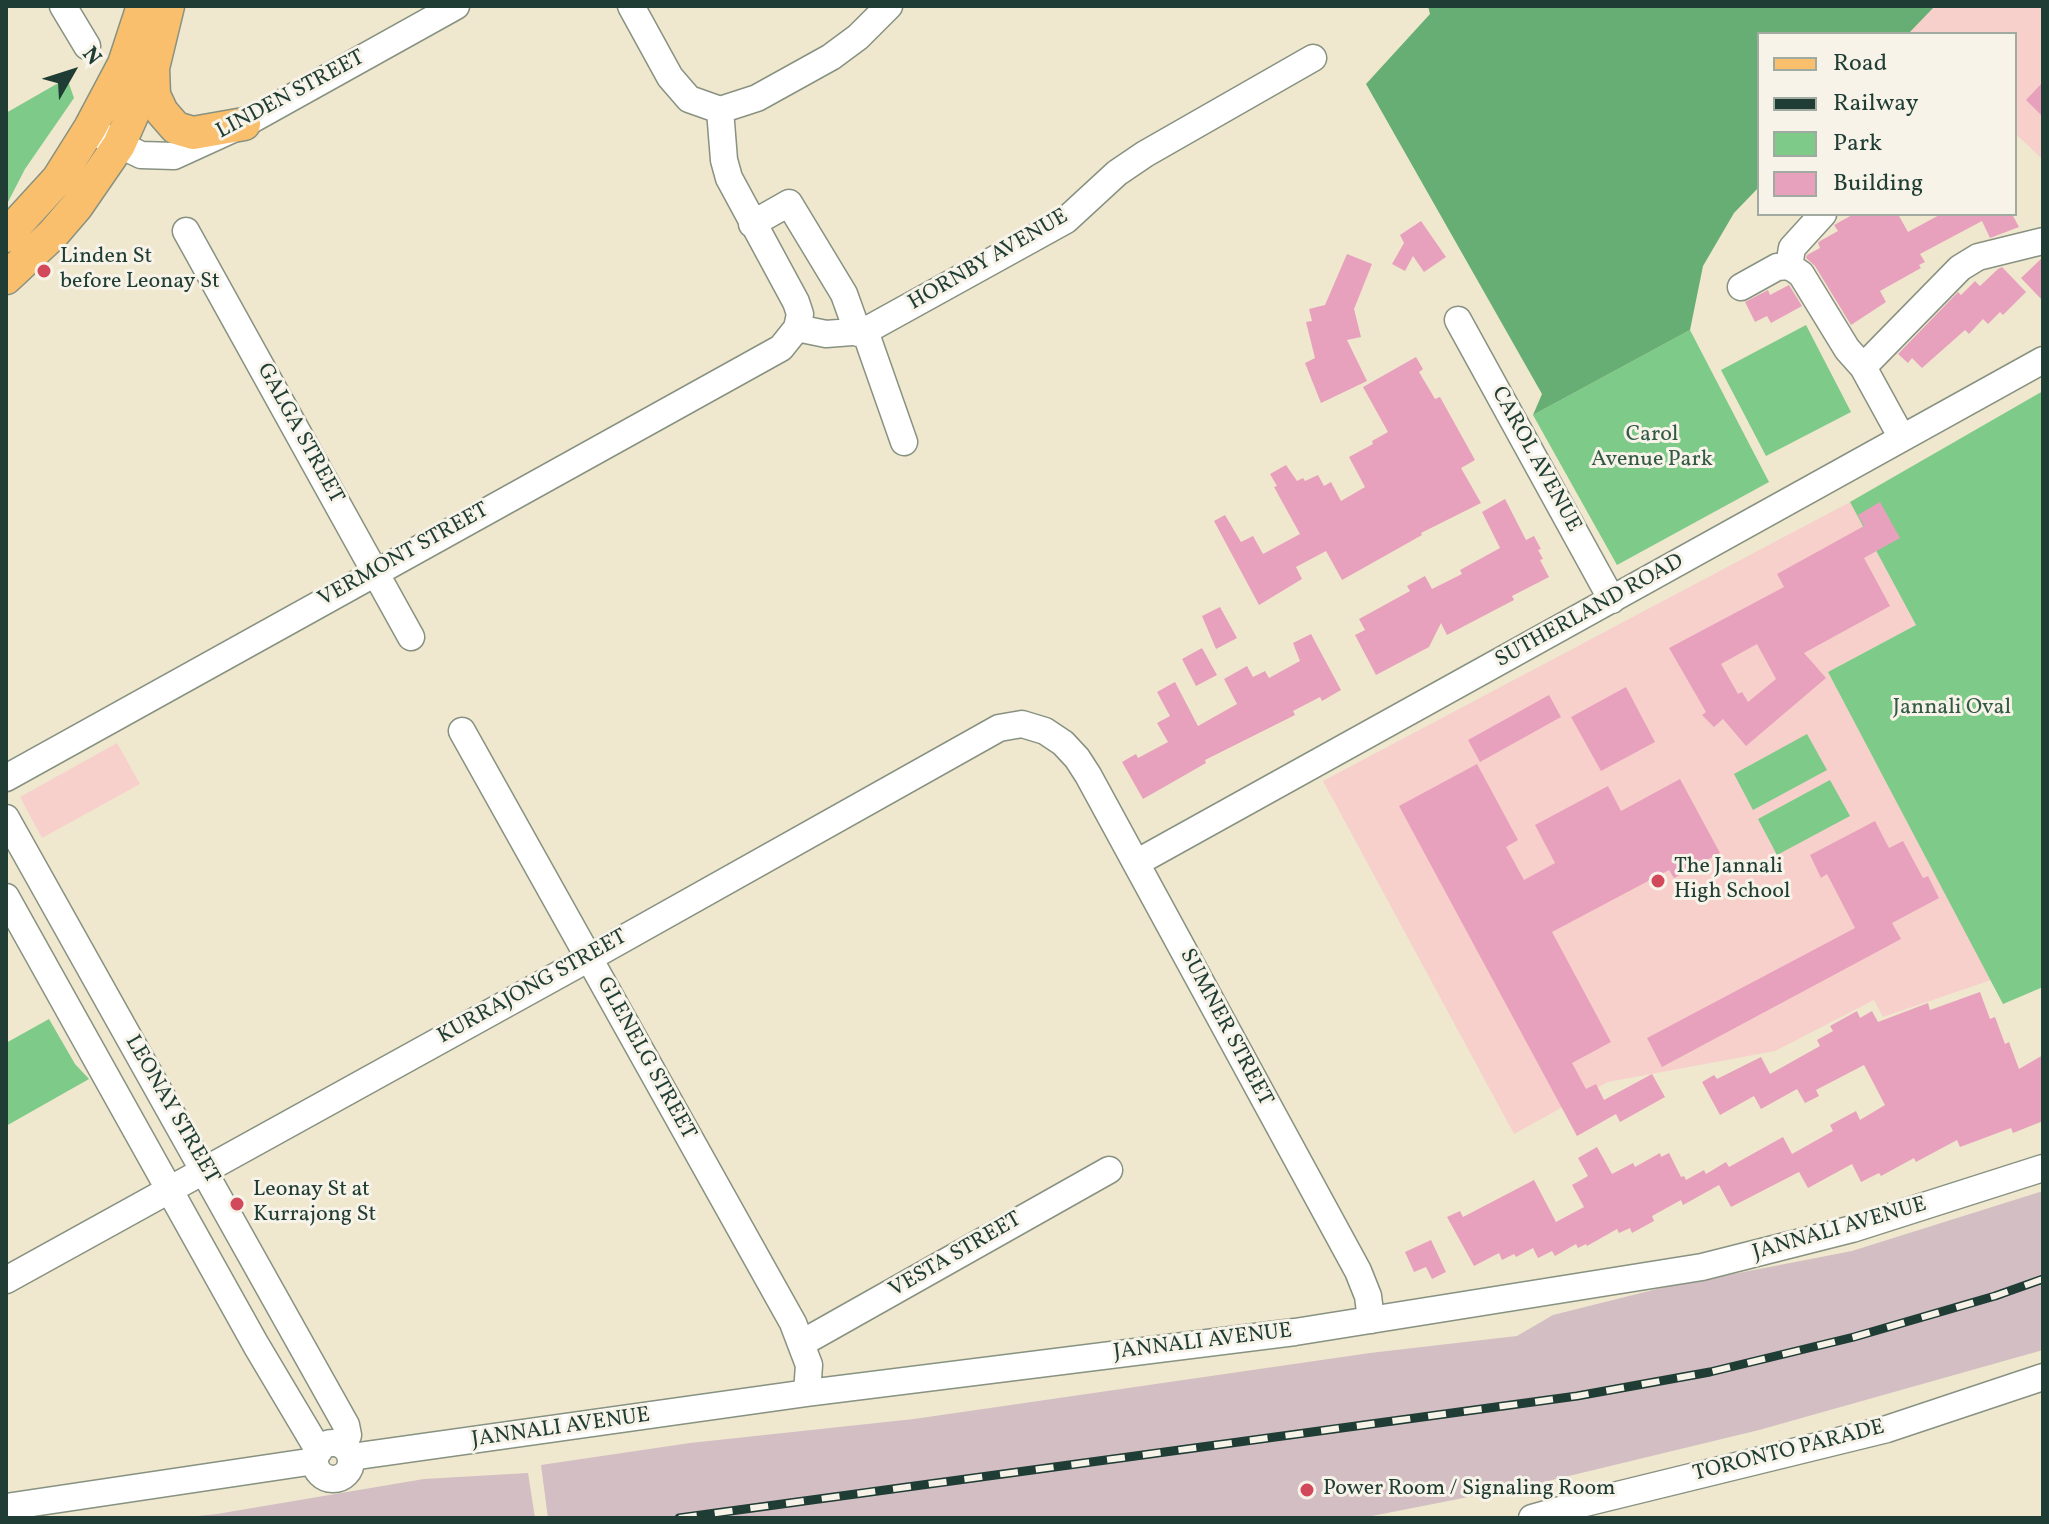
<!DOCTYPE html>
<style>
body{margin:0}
#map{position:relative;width:2049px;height:1524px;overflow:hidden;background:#efe7ce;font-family:Vollkorn,serif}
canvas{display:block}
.frame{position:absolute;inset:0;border:8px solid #1f3d34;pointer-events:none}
.legend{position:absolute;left:1757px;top:32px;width:260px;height:184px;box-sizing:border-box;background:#f7f3e8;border:2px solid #a1aaa0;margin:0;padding:10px 14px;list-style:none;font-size:24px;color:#1f3d34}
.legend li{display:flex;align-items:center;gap:16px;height:40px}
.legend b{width:40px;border:2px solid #a1aaa0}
.north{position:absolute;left:32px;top:32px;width:80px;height:80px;-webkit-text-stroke:6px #f7f3e8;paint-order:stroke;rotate:51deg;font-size:22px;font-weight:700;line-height:32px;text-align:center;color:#1f3d34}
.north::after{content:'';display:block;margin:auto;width:28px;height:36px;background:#1f3d34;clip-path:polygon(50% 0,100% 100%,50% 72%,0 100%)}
</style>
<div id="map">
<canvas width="2049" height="1524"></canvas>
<div class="frame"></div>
<ul class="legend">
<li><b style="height:10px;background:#f9bf6c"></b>Road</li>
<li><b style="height:10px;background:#1f3d34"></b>Railway</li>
<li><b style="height:22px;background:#7eca88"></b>Park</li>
<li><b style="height:22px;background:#e8a1bd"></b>Building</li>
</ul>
<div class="north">N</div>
</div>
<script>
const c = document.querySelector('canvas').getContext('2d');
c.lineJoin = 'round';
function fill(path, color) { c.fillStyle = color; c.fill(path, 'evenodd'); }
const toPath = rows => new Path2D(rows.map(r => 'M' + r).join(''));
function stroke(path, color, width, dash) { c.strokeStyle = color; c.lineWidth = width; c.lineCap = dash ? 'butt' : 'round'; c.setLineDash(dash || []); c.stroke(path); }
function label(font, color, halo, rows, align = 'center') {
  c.font = font + ' Vollkorn,serif'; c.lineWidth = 6; c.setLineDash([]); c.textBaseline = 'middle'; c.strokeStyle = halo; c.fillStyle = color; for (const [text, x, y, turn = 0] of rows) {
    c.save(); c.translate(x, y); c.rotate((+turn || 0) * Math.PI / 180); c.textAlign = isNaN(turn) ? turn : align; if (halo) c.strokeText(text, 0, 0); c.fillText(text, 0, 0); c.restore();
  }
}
fill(toPath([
 [1935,6,2043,6,2043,160,2015,133,2015,34,1913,34,1910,31],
 [1850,502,1916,625,1828,672,1991,980,1883,1017,1874,1000,1775,1051,1608,1082,1514,1134,1323,781],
 [117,743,140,784,42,838,20,797]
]), '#f7d0cc');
fill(toPath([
 [2043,1191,2043,1350,1759,1430,1544,1482,1362,1518,548,1518,541,1465,690,1443,914,1419,1370,1353,1517,1336,1553,1315,1661,1288,1852,1251],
 [528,1473,535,1518,178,1518,217,1514,424,1479]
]), '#d2bec3');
fill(toPath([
 [67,78,74,98,25,169,8,202,6,198,6,113],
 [1806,325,1851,412,1766,456,1721,370],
 [1690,330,1769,482,1617,565,1533,415],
 [2043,391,2043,987,2003,1004,1828,672,1916,625,1850,502],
 [1807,734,1827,770,1753,810,1734,774],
 [1830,780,1850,816,1777,855,1758,819],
 [49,1019,75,1064,89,1079,6,1126,6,1043]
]), '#7eca88');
fill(toPath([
 [1428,6,1935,6,1908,34,1759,34,1759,187,1734,213,1703,266,1690,330,1533,415,1542,394,1366,84,1430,14]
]), '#66ae74');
fill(toPath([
 [2043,82,2043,117,2026,100],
 [1854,214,1898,214,1908,232,1941,214,2012,214,2019,227,1990,238,1982,221,1920,254,1925,262,1919,265,1921,268,1880,291,1886,302,1851,325,1815,266,1806,258,1807,255,1820,248,1818,243,1820,241,1838,231,1834,225],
 [1421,221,1446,257,1424,272,1413,256,1405,271,1392,264,1404,243,1400,235],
 [1347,254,1372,264,1354,309,1361,337,1347,340,1367,381,1321,403,1305,363,1315,358,1306,322,1312,321,1309,309,1325,305],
 [2043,257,2043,301,2021,278],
 [2002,267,2026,292,2003,315,2000,312,1988,324,1983,319,1969,334,1965,330,1922,368,1912,358,1908,363,1898,354,1958,292,1961,295,1975,281,1980,286,1998,269],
 [1789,285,1802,306,1771,323,1767,316,1755,322,1745,302,1768,290,1770,295],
 [1416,357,1423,369,1419,372,1435,399,1440,397,1475,460,1461,468,1481,503,1421,533,1422,535,1342,580,1326,551,1296,567,1302,579,1259,605,1214,521,1225,515,1241,542,1253,536,1263,554,1300,534,1274,487,1277,486,1270,474,1286,465,1297,481,1303,478,1305,481,1318,475,1324,486,1331,482,1341,501,1365,487,1349,457,1373,444,1372,441,1388,432,1363,387],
 [1505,499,1526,540,1534,536,1541,549,1538,550,1543,559,1540,560,1549,577,1512,596,1514,600,1447,635,1441,623,1429,647,1376,675,1355,635,1365,630,1359,619,1410,591,1407,586,1425,576,1432,589,1462,574,1460,570,1500,548,1482,512],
 [1880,502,1900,538,1864,558,1890,606,1804,653,1826,678,1746,746,1723,719,1714,727,1702,715,1706,712,1669,648,1784,587,1777,574,1864,526,1858,515],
 [1757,644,1776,679,1748,702,1742,692,1738,694,1721,664],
 [1220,607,1237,638,1216,649,1202,616],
 [1311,634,1341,690,1322,701,1320,697,1293,711,1295,715,1205,760,1206,763,1143,799,1122,762,1136,754,1138,758,1168,742,1157,723,1170,716,1157,692,1175,682,1198,726,1237,704,1224,679,1247,666,1253,677,1265,671,1269,678,1300,661,1293,643],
 [1202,648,1217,675,1196,686,1182,659],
 [1626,687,1655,742,1601,771,1571,717],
 [1549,695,1561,717,1480,762,1468,740],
 [1477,764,1518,840,1506,847,1524,880,1555,863,1535,825,1608,786,1621,811,1680,779,1720,853,1674,878,1669,870,1552,932,1611,1042,1572,1063,1586,1089,1596,1084,1604,1100,1652,1074,1665,1097,1620,1122,1616,1114,1577,1136,1399,806],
 [1875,821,1889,848,1903,841,1923,878,1928,876,1939,898,1892,923,1901,939,1662,1067,1647,1038,1855,928,1827,874,1821,878,1810,855],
 [1980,992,1990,1019,1995,1017,2005,1044,2009,1042,2019,1069,2043,1055,2043,1121,2013,1133,2011,1128,1960,1147,1957,1140,1916,1162,1914,1158,1881,1176,1879,1173,1861,1182,1852,1164,1808,1188,1799,1172,1731,1207,1719,1185,1683,1205,1681,1200,1652,1216,1654,1221,1632,1233,1630,1228,1619,1233,1617,1229,1587,1246,1586,1244,1578,1248,1576,1244,1555,1256,1552,1251,1538,1258,1533,1248,1516,1257,1514,1254,1502,1260,1499,1253,1474,1266,1447,1217,1460,1211,1463,1217,1534,1180,1556,1222,1584,1207,1572,1185,1588,1176,1578,1158,1597,1147,1612,1174,1633,1163,1635,1167,1660,1153,1661,1157,1669,1153,1681,1177,1684,1176,1686,1180,1704,1170,1706,1174,1726,1162,1729,1167,1783,1137,1792,1154,1833,1131,1830,1125,1856,1111,1860,1120,1885,1105,1864,1065,1816,1090,1819,1096,1805,1103,1797,1089,1761,1109,1754,1096,1720,1115,1702,1082,1714,1075,1717,1079,1761,1057,1770,1074,1820,1046,1817,1040,1833,1031,1830,1026,1857,1011,1860,1018,1872,1011,1878,1022,1928,1003,1930,1010],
 [1431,1240,1446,1272,1432,1279,1426,1267,1414,1272,1405,1252]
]), '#e8a1bd');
const minor = toPath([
 [63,6,87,46],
 [631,6,670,77,689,99,720,110,757,98,831,57,858,37,889,6],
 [720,110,724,160,729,178,796,302,800,314,797,328,826,334,865,331,904,442],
 [102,136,141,155,174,156,244,124,456,6],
 [752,224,789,203,844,294,858,333],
 [186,231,411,637],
 [1789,266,1792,248,1823,214],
 [1741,287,1777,267,1789,266,1801,274,1847,349,1863,367,1902,438],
 [1458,320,1612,600],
 [865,331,1066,220,1117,173,1145,154,1313,58],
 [1863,367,1960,268,1978,257,2043,241],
 [462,731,793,1323,809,1365,807,1393],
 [6,778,781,348,797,328],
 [6,818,346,1425,348,1435,343,1446],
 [1136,863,2043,360],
 [6,897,256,1345,319,1451],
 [6,1280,589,958,999,728,1022,724,1045,731,1063,743,1077,758,1088,775,1358,1271,1368,1296,1371,1320],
 [802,1343,1109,1170],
 '315 1461a18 18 0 1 1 36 0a18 18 0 1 1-36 0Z',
 [351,1457,807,1393,1295,1332,1702,1267,1852,1229,2043,1168],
 [6,1507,315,1461],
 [1532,1518,1585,1503,1887,1429,2043,1377]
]);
const major = toPath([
 [153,68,154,95,162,112,176,128,193,133,244,124],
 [6,236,58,179,90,128,124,64,143,6],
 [6,278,53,234,77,206,119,145,153,68,168,6]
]);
stroke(minor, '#879281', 29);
stroke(major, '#879281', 35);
stroke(minor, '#fff', 26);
stroke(major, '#f9bf6c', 32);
const rail = toPath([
 [679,1518,1577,1396,1710,1372,1854,1337,1995,1296,2043,1279]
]);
stroke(rail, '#1f3d34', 9);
stroke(rail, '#f7f3e8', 6, [18]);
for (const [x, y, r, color] of [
 [44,271,8,"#d1495b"],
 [1658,881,8,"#d1495b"],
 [237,1204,8,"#d1495b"],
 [1307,1490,8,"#d1495b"]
]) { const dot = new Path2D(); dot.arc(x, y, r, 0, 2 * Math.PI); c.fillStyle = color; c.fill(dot); stroke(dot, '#f7f3e8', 3); }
label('22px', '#1f3d34', '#f7f3e8', [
 ["LINDEN STREET",291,96,-28],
 ["HORNBY AVENUE",989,261,-30],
 ["GALGA STREET",299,434,61],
 ["CAROL AVENUE",1535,460,61],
 ["VERMONT STREET",404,556,-29],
 ["SUTHERLAND ROAD",1590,612,-29],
 ["KURRAJONG STREET",533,988,-29],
 ["SUMNER STREET",1225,1028,62],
 ["GLENELG STREET",645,1059,61],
 ["LEONAY STREET",171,1110,60],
 ["JANNALI AVENUE",1840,1230,-16],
 ["VESTA STREET",956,1256,-30],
 ["JANNALI AVENUE",1203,1343,-7],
 ["JANNALI AVENUE",561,1429,-8],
 ["TORONTO PARADE",1789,1452,-14]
]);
label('22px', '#1f3d34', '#f7f3e8', [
 ["Linden St",60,258],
 ["before Leonay St",60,283],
 ["The Jannali",1674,868],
 ["High School",1674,893],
 ["Leonay St at",253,1191],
 ["Kurrajong St",253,1216],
 ["Power Room / Signaling Room",1323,1490]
], 'left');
label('22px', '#325945', '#f7f3e8', [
 ["Carol",1652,436],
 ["Avenue Park",1652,461],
 ["Jannali Oval",1952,709]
]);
</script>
